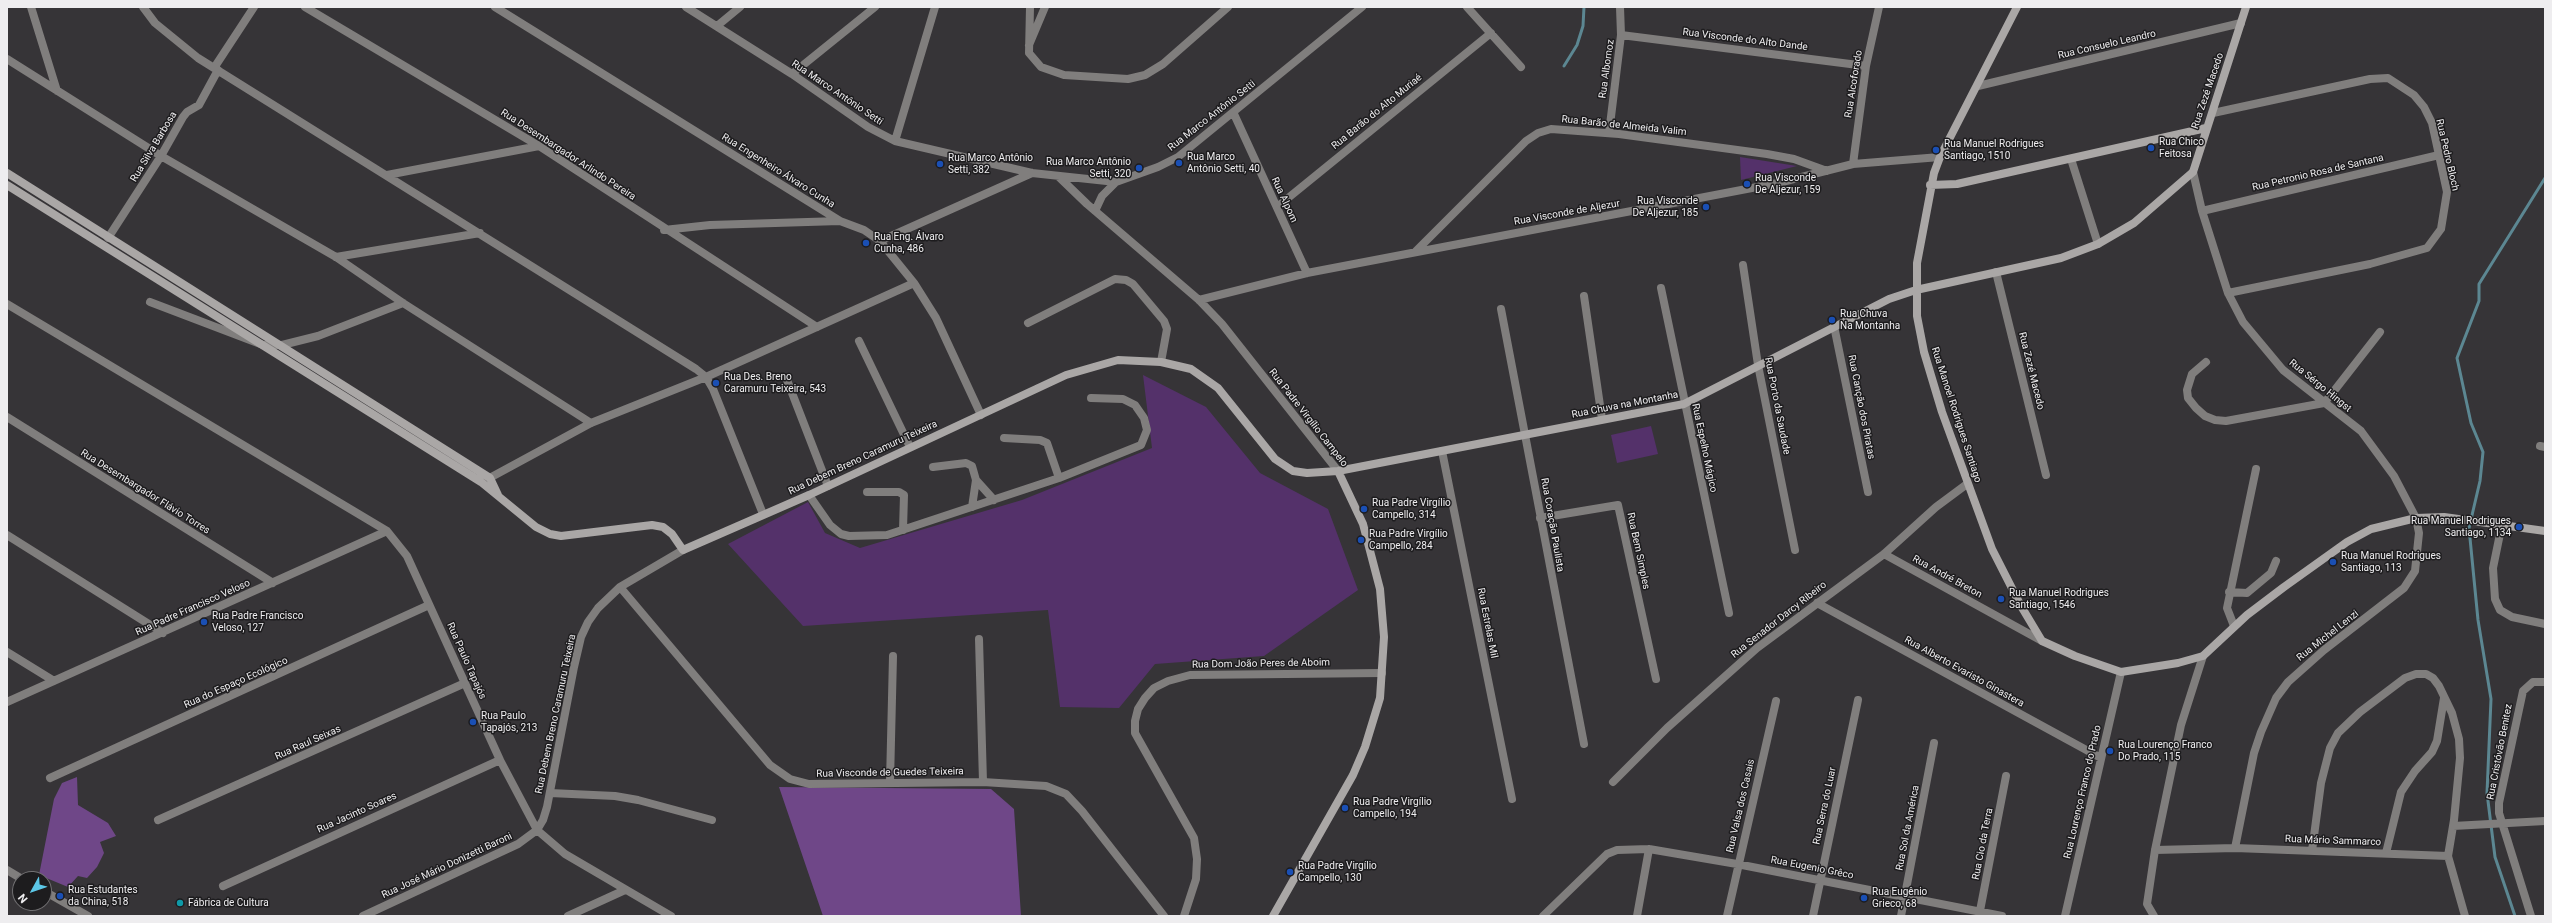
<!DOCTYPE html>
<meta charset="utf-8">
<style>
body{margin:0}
#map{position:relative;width:2552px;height:923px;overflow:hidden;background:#363437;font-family:Roboto,sans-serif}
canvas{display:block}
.frame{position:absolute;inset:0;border:8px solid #eeedef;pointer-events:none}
.north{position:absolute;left:12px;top:871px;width:40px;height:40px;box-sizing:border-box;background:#1d1c1e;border:1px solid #717072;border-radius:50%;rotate:230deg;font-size:11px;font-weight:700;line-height:16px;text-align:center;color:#eeedef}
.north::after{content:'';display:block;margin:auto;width:14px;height:18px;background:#5cc7e7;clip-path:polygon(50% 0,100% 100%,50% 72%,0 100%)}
</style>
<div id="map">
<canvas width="2552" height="923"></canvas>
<div class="frame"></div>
<div class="north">N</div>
</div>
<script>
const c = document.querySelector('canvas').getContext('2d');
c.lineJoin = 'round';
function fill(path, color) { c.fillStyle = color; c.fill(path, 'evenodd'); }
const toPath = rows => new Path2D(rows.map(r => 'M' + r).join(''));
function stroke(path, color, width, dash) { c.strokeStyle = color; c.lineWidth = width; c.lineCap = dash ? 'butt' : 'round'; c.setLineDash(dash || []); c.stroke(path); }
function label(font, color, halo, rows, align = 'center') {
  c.font = font + ' Roboto,sans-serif'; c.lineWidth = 3; c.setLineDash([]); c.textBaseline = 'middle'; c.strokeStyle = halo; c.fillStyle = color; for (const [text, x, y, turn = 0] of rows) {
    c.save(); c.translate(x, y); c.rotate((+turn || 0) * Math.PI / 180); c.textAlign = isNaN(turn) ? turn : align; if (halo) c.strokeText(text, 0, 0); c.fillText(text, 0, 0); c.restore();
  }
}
fill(toPath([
 [1740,157,1797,166,1741,180],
 [1143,375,1206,407,1260,473,1328,509,1358,590,1264,656,1155,664,1119,708,1060,707,1048,610,803,626,728,544,808,502,825,533,860,548,1022,500,1152,448],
 [1651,426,1658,454,1617,463,1611,435]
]), '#54316a');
fill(toPath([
 [77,777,78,805,108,823,116,836,100,842,104,853,97,867,87,878,78,876,68,887,39,875,54,799,62,783],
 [779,787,991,789,1014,809,1021,916,823,916]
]), '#6f4788');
stroke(toPath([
 [1564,66,1577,45,1583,26,1584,7],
 [2515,916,2495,857,2487,793,2491,699,2478,620,2469,528,2480,481,2483,452,2471,423,2457,358,2479,301,2479,284,2545,178]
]), '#5c8792', 3);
stroke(toPath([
 [31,7,57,91],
 [143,7,155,23,198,58,696,369,706,377,713,389,763,514],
 [305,7,539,146,817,327],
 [495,7,840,221,864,230,880,241,914,283,936,318,981,415],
 [686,7,792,74,868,127,895,141,1032,173,1116,182,1158,167,1178,157,1362,7],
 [1030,7,1029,53,1041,67,1064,75,1128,79,1145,75,1163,64,1228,7],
 [1467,7,1521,67],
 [717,26,740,7],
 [1621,35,1866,66],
 [1029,45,1045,7],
 [7,59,161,156,336,257,403,303,591,423],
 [214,68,254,7],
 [792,74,875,7],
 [1978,86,2241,23],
 [2213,113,2370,79,2388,78,2414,95,2424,107,2432,123,2447,192,2441,229,2427,248,2370,264,2228,293],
 [1234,114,1307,273],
 [1609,133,1621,35,1620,7],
 [895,141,935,7],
 [2071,159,2098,244],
 [1853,164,1866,66,1879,7],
 [2193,172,2202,211,2228,293,2243,322,2283,370,2361,431,2394,476,2416,518,2419,533,2415,571,2404,588,2324,650,2288,682,2276,698,2261,732,2254,753,2235,848],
 [387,175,539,146],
 [1059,177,1087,204,1199,300,1222,324,1338,471],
 [1277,207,1491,33],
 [1095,211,1102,196,1116,182],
 [2202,211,2439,155],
 [664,230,710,225,840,221],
 [108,238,161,156,183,117,187,112,199,105,218,70],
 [880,241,1032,173],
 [1416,251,1526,141,1538,133,1551,129,1619,134,1767,154,1794,159,1827,171],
 [336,257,480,233],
 [1743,265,1758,365,1795,550],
 [1996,272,2046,475],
 [1661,288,1729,613],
 [1584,296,1602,419],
 [1199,300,1307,273,1778,183,1853,164,1940,157],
 [150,302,263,345,282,345,318,336,403,303],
 [7,304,387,531,407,556,500,760,537,830,565,854,671,916],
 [1501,309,1584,744],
 [1028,323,1115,279,1126,280,1133,284,1164,321,1167,329,1161,362],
 [1834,326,1868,492],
 [859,341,910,447],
 [2206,362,2192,374,2187,390,2188,398,2196,408,2205,416,2215,420,2226,421,2324,403,2329,397],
 [787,380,828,486],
 [2334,391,2380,332],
 [7,417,273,583],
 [1004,438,1040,440,1047,443,1059,478],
 [2540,446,2545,447],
 [1442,451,1512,799],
 [933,467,966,463,972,466,976,480,972,507],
 [976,480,994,500],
 [484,481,591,423,706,377,914,283],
 [867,492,899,492,904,495,903,530],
 [809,495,830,525,841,534,849,536,887,535,1059,478,1141,445,1147,430,1144,418,1135,405,1123,399,1091,398],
 [1540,518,1618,505,1656,679],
 [2502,524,2493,568,2495,599,2500,610,2512,617,2545,624],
 [7,535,163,633],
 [1884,554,2042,641],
 [620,587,770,765,790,779,809,784,983,782,1046,786,1066,794,1082,811,1164,916],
 [2229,592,2247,593,2271,573,2276,561],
 [1817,603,2101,758],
 [2234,626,2227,608,2256,469],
 [979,639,983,782],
 [7,652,54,681],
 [7,702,387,531],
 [50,778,429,605],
 [890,782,893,656],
 [1613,782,1667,728,1757,648,1884,554,1936,507,1967,484],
 [550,793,615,796,638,800,712,820],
 [158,820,465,683],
 [2453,826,2545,821],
 [2155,850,2235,848,2448,856],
 [2312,851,2321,783,2330,748,2338,733,2360,712,2405,678,2416,674,2426,674,2433,678,2439,686,2452,713,2459,739,2460,758,2454,820,2448,856,2465,916],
 [2386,853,2401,792,2415,771,2432,752,2437,741,2444,698],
 [7,870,22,879],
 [223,886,500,760],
 [44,891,88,916],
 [363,916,518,844,537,830,543,820,547,807,574,667,581,637,588,622,598,608,620,587,683,550],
 [568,916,625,890],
 [1184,916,1196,879,1197,859,1194,838,1135,733,1135,721,1138,709,1145,698,1154,688,1168,681,1190,675,1382,673],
 [1543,916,1607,854,1617,850,1649,849,1737,864,2002,916],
 [1637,916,1649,849],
 [1727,916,1776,701],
 [1813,916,1858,700],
 [1901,916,1934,743],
 [1979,916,2006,776],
 [2065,916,2121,672],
 [2154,916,2147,904,2155,850,2181,725,2203,656],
 [2531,916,2499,813,2499,803,2523,691,2533,682,2545,682]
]), '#807e7d', 8);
stroke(toPath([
 [2017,7,1940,157,1934,173,1917,263,1917,316,1924,352,1942,412,1992,549,2021,606,2042,641,2075,656,2121,672,2178,663,2203,656,2247,615,2284,587,2347,542,2371,529,2416,518,2444,517,2545,531],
 [7,173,490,478,498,495],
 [7,185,481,482,536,527,550,534,561,536,652,525,663,527,672,534,683,550,809,495,1066,375,1118,360,1161,362,1191,369,1218,388,1275,459,1293,471,1307,473,1338,471,1684,404,1889,299,1916,290,2061,258,2098,244,2134,223,2193,172,2246,7],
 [1930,185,1957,184,2206,128],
 [1273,916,1353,775,1365,747,1380,698,1384,637,1380,589,1363,524,1338,471]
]), '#aaa7a6', 8);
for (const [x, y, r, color] of [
 [2151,148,4,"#1a4fb4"],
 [1936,150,4,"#1a4fb4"],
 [1179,163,4,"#1a4fb4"],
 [940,164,4,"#1a4fb4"],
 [1139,168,4,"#1a4fb4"],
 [1747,184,4,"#1a4fb4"],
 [1706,207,4,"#1a4fb4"],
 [866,243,4,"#1a4fb4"],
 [1832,320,4,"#1a4fb4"],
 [716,383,4,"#1a4fb4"],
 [1364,509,4,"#1a4fb4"],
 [2519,527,4,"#1a4fb4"],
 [1361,540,4,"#1a4fb4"],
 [2333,562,4,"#1a4fb4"],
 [2001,599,4,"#1a4fb4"],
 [204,622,4,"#1a4fb4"],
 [473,722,4,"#1a4fb4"],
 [2110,751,4,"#1a4fb4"],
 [1345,808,4,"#1a4fb4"],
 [1290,872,4,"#1a4fb4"],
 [60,896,4,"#1a4fb4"],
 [1864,898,4,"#1a4fb4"],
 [180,903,4,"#0f9aa8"]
]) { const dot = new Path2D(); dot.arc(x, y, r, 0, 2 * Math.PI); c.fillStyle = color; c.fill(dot); stroke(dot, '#1d1c1e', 1.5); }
label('10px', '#eeedef', '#1d1c1e', [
 ["Rua Visconde do Alto Dande",1745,40,7],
 ["Rua Consuelo Leandro",2107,45,-13],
 ["Rua Albornoz",1607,69,-82],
 ["Rua Alcoforado",1854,84,-81],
 ["Rua Zezé Macedo",2208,91,-71],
 ["Rua Marco Antônio Setti",837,93,34],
 ["Rua Barão do Alto Muriaé",1377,112,-39],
 ["Rua Marco Antônio Setti",1212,116,-38],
 ["Rua Barão de Almeida Valim",1624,126,6],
 ["Rua Silva Barbosa",154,147,-59],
 ["Rua Desembargador Arlindo Pereira",568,155,33],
 ["Rua Pedro Bloch",2447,155,77],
 ["Rua Engenheiro Álvaro Cunha",778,171,32],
 ["Rua Petronio Rosa de Santana",2318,173,-13],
 ["Rua Alpom",1284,200,65],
 ["Rua Visconde de Aljezur",1567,213,-10],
 ["Rua Zezé Macedo",2031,371,76],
 ["Rua Sérgo Hingst",2320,386,39],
 ["Rua Chuva na Montanha",1625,405,-11],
 ["Rua Porto da Saudade",1777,406,79],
 ["Rua Canção dos Piratas",1861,407,79],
 ["Rua Manoel Rodrigues Santiago",1956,415,72],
 ["Rua Padre Virgílio Campelo",1308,418,52],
 ["Rua Espelho Mágico",1704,448,78],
 ["Rua Debem Breno Caramuru Teixeira",863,458,-25],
 ["Rua Desembargador Flávio Torres",145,492,32],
 ["Rua Coração Paulista",1552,525,80],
 ["Rua Bem Simples",1638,551,78],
 ["Rua André Breton",1947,577,29],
 ["Rua Padre Francisco Veloso",193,608,-24],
 ["Rua Senador Darcy Ribeiro",1779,620,-38],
 ["Rua Estrelas Mil",1487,623,79],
 ["Rua Michel Lenzi",2328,636,-38],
 ["Rua Paulo Tapajós",466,661,66],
 ["Rua Dom João Peres de Aboim",1261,664,-1],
 ["Rua Alberto Evaristo Ginastera",1964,672,29],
 ["Rua do Espaço Ecológico",236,683,-24],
 ["Rua Debem Breno Caramuru Teixeira",556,714,-78],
 ["Rua Raul Seixas",308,743,-24],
 ["Rua Cristóvão Benitez",2500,752,-79],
 ["Rua Visconde de Guedes Teixeira",890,773,-1],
 ["Rua Lourenço Franco do Prado",2083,792,-77],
 ["Rua Valsa dos Casais",1741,806,-77],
 ["Rua Serra do Luar",1825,806,-78],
 ["Rua Jacinto Soares",357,813,-24],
 ["Rua Sol da América",1908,828,-79],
 ["Rua Mário Sammarco",2333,841,2],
 ["Rua Cio da Terra",1983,844,-79],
 ["Rua José Mário Donizetti Baroni",447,866,-25],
 ["Rua Eugenio Grêco",1812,868,11]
]);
label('10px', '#eeedef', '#1d1c1e', [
 ["Rua Chico",2159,142],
 ["Feitosa",2159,154],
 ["Rua Manuel Rodrigues",1944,144],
 ["Santiago, 1510",1944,156],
 ["Rua Marco",1187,157],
 ["Antônio Setti, 40",1187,169],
 ["Rua Marco Antônio",948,158],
 ["Setti, 382",948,170],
 ["Rua Marco Antônio",1131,162,"right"],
 ["Setti, 320",1131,174,"right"],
 ["Rua Visconde",1755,178],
 ["De Aljezur, 159",1755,190],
 ["Rua Visconde",1698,201,"right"],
 ["De Aljezur, 185",1698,213,"right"],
 ["Rua Eng. Álvaro",874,237],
 ["Cunha, 486",874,249],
 ["Rua Chuva",1840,314],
 ["Na Montanha",1840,326],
 ["Rua Des. Breno",724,377],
 ["Caramuru Teixeira, 543",724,389],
 ["Rua Padre Virgílio",1372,503],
 ["Campello, 314",1372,515],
 ["Rua Manuel Rodrigues",2511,521,"right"],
 ["Santiago, 1134",2511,533,"right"],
 ["Rua Padre Virgílio",1369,534],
 ["Campello, 284",1369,546],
 ["Rua Manuel Rodrigues",2341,556],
 ["Santiago, 113",2341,568],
 ["Rua Manuel Rodrigues",2009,593],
 ["Santiago, 1546",2009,605],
 ["Rua Padre Francisco",212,616],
 ["Veloso, 127",212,628],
 ["Rua Paulo",481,716],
 ["Tapajós, 213",481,728],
 ["Rua Lourenço Franco",2118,745],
 ["Do Prado, 115",2118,757],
 ["Rua Padre Virgílio",1353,802],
 ["Campello, 194",1353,814],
 ["Rua Padre Virgílio",1298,866],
 ["Campello, 130",1298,878],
 ["Rua Estudantes",68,890],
 ["da China, 518",68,902],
 ["Rua Eugênio",1872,892],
 ["Grieco, 68",1872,904],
 ["Fábrica de Cultura",188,903]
], 'left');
</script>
